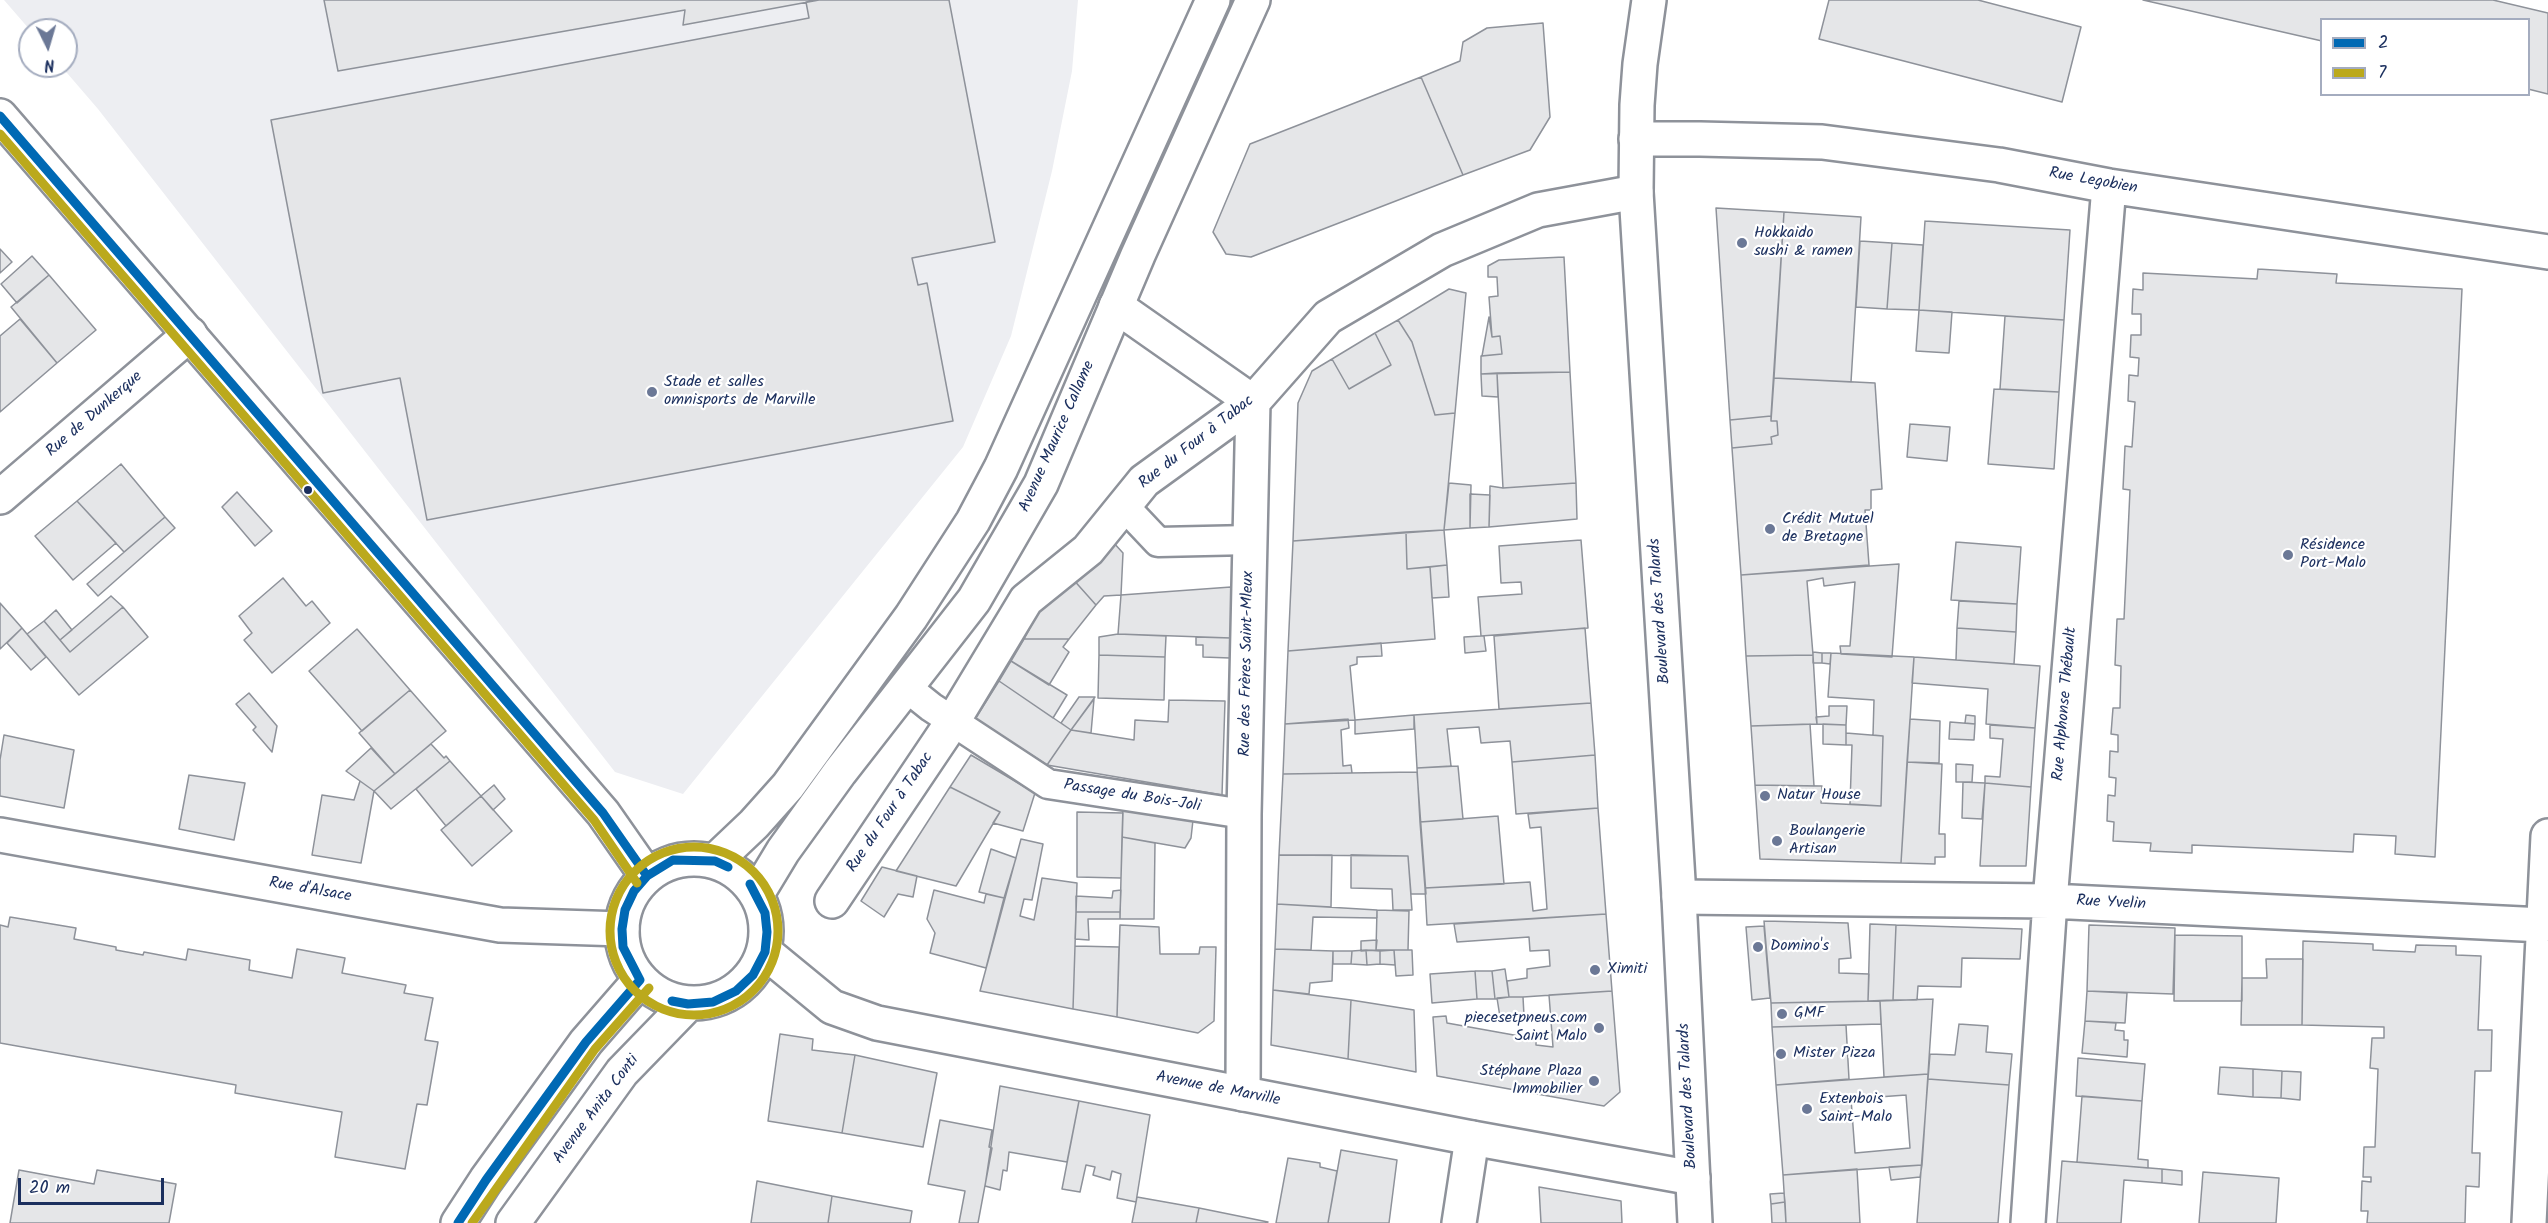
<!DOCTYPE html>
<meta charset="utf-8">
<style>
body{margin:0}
#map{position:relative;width:2548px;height:1223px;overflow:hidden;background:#fff;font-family:Kalam,sans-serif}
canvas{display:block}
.legend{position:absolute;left:2320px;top:18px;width:210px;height:78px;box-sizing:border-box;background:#fff;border:2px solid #a4acbf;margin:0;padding:8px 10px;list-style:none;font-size:18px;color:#1b2f5e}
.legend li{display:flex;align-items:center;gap:12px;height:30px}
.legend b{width:30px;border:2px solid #a4acbf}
.north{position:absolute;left:18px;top:18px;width:60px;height:60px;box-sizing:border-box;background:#fff;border:2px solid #a4acbf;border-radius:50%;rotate:175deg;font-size:16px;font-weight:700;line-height:24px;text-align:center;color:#1b2f5e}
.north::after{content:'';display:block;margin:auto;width:21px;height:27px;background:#6b7896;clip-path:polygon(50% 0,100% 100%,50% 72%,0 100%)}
.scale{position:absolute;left:18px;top:1178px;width:146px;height:27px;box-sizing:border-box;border:3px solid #1b2f5e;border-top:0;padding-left:8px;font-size:18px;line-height:21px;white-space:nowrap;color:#1b2f5e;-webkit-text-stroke:4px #fff;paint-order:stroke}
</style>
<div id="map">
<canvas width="2548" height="1223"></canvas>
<ul class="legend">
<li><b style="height:8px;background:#0069b4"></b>2</li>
<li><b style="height:8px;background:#bba91c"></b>7</li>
</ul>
<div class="north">N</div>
<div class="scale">20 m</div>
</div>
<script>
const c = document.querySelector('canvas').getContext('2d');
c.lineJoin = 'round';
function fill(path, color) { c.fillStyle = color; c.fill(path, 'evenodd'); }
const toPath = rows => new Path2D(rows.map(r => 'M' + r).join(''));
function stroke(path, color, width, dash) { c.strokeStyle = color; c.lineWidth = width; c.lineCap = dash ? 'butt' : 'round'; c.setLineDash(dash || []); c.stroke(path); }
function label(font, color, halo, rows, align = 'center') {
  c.font = font + ' Kalam,sans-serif'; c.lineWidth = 4.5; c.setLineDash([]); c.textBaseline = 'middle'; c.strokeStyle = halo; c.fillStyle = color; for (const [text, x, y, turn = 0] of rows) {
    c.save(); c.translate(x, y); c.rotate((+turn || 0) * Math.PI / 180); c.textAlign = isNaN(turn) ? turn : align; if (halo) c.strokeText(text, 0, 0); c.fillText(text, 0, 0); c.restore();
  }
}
fill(toPath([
 [4,0,1078,0,1072,71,1052,171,1011,336,963,447,683,794,615,772,98,109,61,66,66,66,66,30,30,30]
]), '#edeef2');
const building = toPath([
 [324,0,819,0,683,25,685,10,338,71,324,0],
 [819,0,949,0,995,242,912,258,918,285,927,283,953,421,427,520,400,378,323,393,271,120,809,18,806,2,819,0],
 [1829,0,1978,0,2081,27,2062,102,1819,39,1829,0],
 [2143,0,2493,0,2548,13,2548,94,2528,89,2528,20,2322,20,2322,41,2143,0],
 [1543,23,1550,117,1530,150,1463,175,1421,77,1460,61,1463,42,1487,28,1543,23],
 [1421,77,1463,175,1251,257,1226,254,1213,232,1250,144,1421,77],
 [1716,208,1784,212,1771,416,1730,420,1716,208],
 [1784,212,1861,217,1851,382,1774,378,1784,212],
 [1925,221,2070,230,2064,320,1919,310,1925,221],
 [1860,241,1892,243,1887,309,1856,307,1860,241],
 [1892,243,1923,245,1919,310,1887,309,1892,243],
 [0,249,12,262,0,273,0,249],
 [32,256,49,275,17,303,1,284,32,256],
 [1564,257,1570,372,1481,374,1481,356,1502,354,1500,336,1492,337,1489,297,1498,296,1497,277,1488,277,1488,266,1499,260,1564,257],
 [2258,269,2337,274,2336,283,2462,289,2435,857,2395,854,2396,836,2354,834,2353,852,2192,845,2192,853,2150,851,2151,843,2113,841,2114,822,2107,821,2108,795,2115,796,2116,778,2109,777,2110,751,2118,752,2118,735,2111,734,2113,708,2120,708,2121,666,2115,665,2117,619,2124,619,2130,490,2123,489,2125,446,2132,447,2135,402,2128,401,2129,375,2138,376,2139,358,2130,357,2131,335,2141,335,2141,314,2132,314,2133,289,2143,290,2143,273,2257,279,2258,269],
 [49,275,96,330,57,363,11,307,49,275],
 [1449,289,1466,293,1455,413,1435,415,1412,342,1398,320,1449,289],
 [1919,310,1952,312,1949,353,1916,351,1919,310],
 [2005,316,2064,320,2059,392,2000,389,2005,316],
 [1489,317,1492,337,1500,336,1502,354,1482,356,1489,317],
 [20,319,57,363,0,412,0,336,20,319],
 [1398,320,1412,342,1435,415,1455,413,1444,530,1293,541,1298,403,1312,371,1332,359,1349,389,1391,365,1375,333,1398,320],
 [1375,333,1391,365,1349,389,1332,359,1375,333],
 [1570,372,1576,483,1503,488,1497,373,1570,372],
 [1497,373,1498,397,1482,396,1481,374,1497,373],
 [1774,378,1875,383,1882,489,1871,490,1871,510,1865,510,1869,565,1741,575,1732,448,1772,444,1771,437,1778,435,1777,421,1771,421,1774,378],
 [1994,389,2059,392,2054,469,1988,464,1994,389],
 [1771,416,1771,421,1777,421,1778,435,1771,437,1772,444,1732,448,1730,420,1771,416],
 [1910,424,1950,427,1947,461,1907,457,1910,424],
 [121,464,165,517,124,552,77,501,121,464],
 [1449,483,1471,485,1470,528,1444,530,1449,483],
 [1576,483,1577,519,1489,527,1490,486,1503,488,1576,483],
 [237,492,272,531,255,546,222,507,237,492],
 [1470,494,1490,495,1489,527,1470,528,1470,494],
 [77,501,116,543,73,580,35,536,77,501],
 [165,517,175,528,98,596,87,584,165,517],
 [1444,530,1447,565,1407,569,1406,532,1444,530],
 [1406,532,1407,569,1430,567,1435,639,1288,651,1293,541,1406,532],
 [1581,540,1588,628,1481,636,1478,597,1522,594,1521,582,1501,583,1499,546,1581,540],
 [1112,541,1123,553,1121,595,1104,596,1096,605,1071,577,1112,541],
 [1956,542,2021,547,2017,604,1951,600,1956,542],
 [1899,564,1892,657,1841,654,1840,646,1850,646,1855,582,1824,586,1823,578,1807,581,1813,655,1746,656,1741,575,1899,564],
 [1447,565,1449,597,1432,598,1430,567,1447,565],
 [1071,577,1096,605,1069,639,1024,639,1045,600,1071,577],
 [283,578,306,606,312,601,330,623,272,673,244,640,252,633,239,616,283,578],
 [1231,587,1231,638,1118,634,1121,595,1231,587],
 [111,596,123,607,70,652,60,640,111,596],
 [1959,601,2017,604,2016,632,1957,628,1959,601],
 [0,603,22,628,0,649,0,603],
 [123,607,148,637,79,695,27,634,44,621,70,652,123,607],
 [56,610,72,630,60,640,44,621,56,610],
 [22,628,46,657,31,670,7,643,22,628],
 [1585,628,1591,703,1499,709,1494,636,1585,628],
 [1957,628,2016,632,2014,664,1956,660,1957,628],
 [357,629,410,690,362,731,309,671,357,629],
 [1118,634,1166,636,1165,657,1099,655,1099,637,1118,634],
 [1481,636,1484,636,1486,651,1465,653,1464,637,1481,636],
 [1196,637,1231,638,1230,658,1203,657,1203,645,1196,645,1196,637],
 [1024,639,1069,639,1063,647,1069,652,1049,685,1011,661,1024,639],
 [1381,643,1382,656,1357,657,1357,664,1350,666,1355,720,1285,724,1288,651,1381,643],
 [1813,652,1822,653,1822,663,1813,663,1813,652],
 [1822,653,1831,653,1830,664,1822,663,1822,653],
 [1831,653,1914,657,1901,863,1760,859,1755,785,1822,786,1821,803,1881,806,1883,736,1873,735,1874,700,1828,697,1831,653],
 [1099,655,1165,657,1164,700,1098,698,1099,655],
 [1813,655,1817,724,1751,726,1746,656,1813,655],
 [1914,657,2040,666,2035,728,1986,724,1988,689,1912,683,1914,657],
 [1011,661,1067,695,1053,718,999,681,1011,661],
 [999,681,1071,730,1047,765,975,719,999,681],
 [410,690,446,731,395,774,359,733,410,690],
 [249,693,277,726,272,752,253,730,256,727,236,704,249,693],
 [1079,697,1095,697,1071,730,1061,723,1079,697],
 [1094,699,1091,733,1071,730,1094,699],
 [1169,700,1225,701,1222,795,1047,765,1071,730,1134,740,1135,720,1168,722,1169,700],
 [1591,703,1595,755,1512,762,1510,741,1481,743,1479,727,1447,729,1451,766,1417,768,1414,715,1591,703],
 [1829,706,1847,706,1846,725,1817,724,1816,717,1829,716,1829,706],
 [1414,715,1414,729,1355,734,1355,720,1414,715],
 [1966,715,1975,716,1975,724,1965,723,1966,715],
 [1348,719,1349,728,1341,730,1343,766,1351,765,1352,773,1283,774,1285,724,1348,719],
 [1910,719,1940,721,1939,763,1907,762,1910,719],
 [1950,722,1975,724,1974,740,1949,739,1950,722],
 [1810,724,1814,786,1755,785,1751,726,1810,724],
 [1823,724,1846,725,1846,745,1823,744,1823,724],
 [1990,725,2035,728,2031,787,1985,783,1985,776,2000,777,2003,739,1990,738,1990,725],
 [1846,733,1883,736,1881,806,1850,804,1852,745,1846,745,1846,733],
 [4,735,74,750,64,808,0,796,0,760,4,735],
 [431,744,444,758,446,756,450,761,391,809,374,791,431,744],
 [371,748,395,774,374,791,346,771,371,748],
 [971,755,1035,793,1023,831,993,823,1000,812,950,787,971,755],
 [1595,755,1598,808,1516,814,1512,762,1595,755],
 [450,761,481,796,446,826,416,789,450,761],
 [1907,762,1942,764,1939,834,1945,834,1945,857,1935,857,1935,864,1901,863,1907,762],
 [1956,764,1973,765,1972,782,1956,782,1956,764],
 [1458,766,1463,819,1420,822,1417,768,1458,766],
 [1417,772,1426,894,1411,894,1408,856,1279,855,1283,774,1417,772],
 [189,775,245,783,234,840,179,829,189,775],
 [360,781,374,791,361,863,312,855,322,795,354,800,360,781],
 [1963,782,1985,783,1982,819,1962,818,1963,782],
 [1985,783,2031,787,2026,866,1980,866,1985,783],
 [494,785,505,799,493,810,481,796,494,785],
 [950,787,1000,812,956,886,896,871,950,787],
 [481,796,512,831,472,866,441,830,481,796],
 [1123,808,1193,820,1191,838,1185,848,1122,837,1123,808],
 [1598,808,1606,914,1427,925,1425,888,1530,882,1533,911,1547,909,1541,827,1530,828,1528,814,1598,808],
 [1077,812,1123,813,1121,878,1077,877,1077,812],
 [1498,816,1504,884,1425,888,1420,822,1498,816],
 [1122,837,1155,843,1154,919,1120,919,1122,837],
 [1021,839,1043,844,1032,900,1024,899,1020,916,1034,920,1042,878,1077,883,1073,1009,980,991,1021,839],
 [991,849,1016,858,1004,898,979,892,991,849],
 [1279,855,1332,855,1331,907,1277,904,1279,855],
 [1351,855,1408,856,1412,910,1393,910,1392,889,1351,888,1351,855],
 [882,867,917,876,913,897,898,894,884,917,861,901,882,867],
 [934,890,984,903,986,894,1004,898,986,968,930,953,935,933,927,919,934,890],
 [1121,890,1120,912,1076,912,1076,896,1112,898,1113,891,1121,890],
 [1277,904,1377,910,1377,918,1313,917,1311,950,1275,949,1277,904],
 [1377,910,1409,911,1408,950,1376,950,1377,910],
 [1076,912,1120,912,1120,919,1088,919,1089,940,1075,939,1076,912],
 [1606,914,1612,991,1523,997,1509,997,1507,981,1527,978,1527,969,1550,966,1549,950,1530,951,1529,937,1457,942,1454,924,1606,914],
 [10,917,76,928,74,939,116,947,116,950,143,955,144,952,186,960,188,949,250,960,249,970,292,978,297,949,345,958,342,973,406,985,404,993,433,998,425,1040,438,1042,427,1105,417,1104,405,1169,335,1157,342,1112,235,1093,236,1085,0,1043,0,925,8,927,10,917],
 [1764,921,1848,923,1851,958,1839,959,1839,973,1869,974,1868,1001,1771,1003,1764,921],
 [1870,924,1896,925,1893,1000,1868,1001,1870,924],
 [1120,925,1159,927,1160,954,1199,954,1200,947,1216,947,1214,1021,1198,1033,1117,1017,1120,925],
 [1896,925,2022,929,2020,959,1962,958,1961,987,1918,986,1917,1000,1893,1000,1896,925],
 [2089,925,2175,928,2173,994,2087,991,2089,925],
 [1764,926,1770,998,1752,1000,1746,927,1764,926],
 [2175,935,2242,936,2242,1001,2174,1001,2175,935],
 [1377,940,1376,950,1361,951,1361,941,1377,940],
 [2303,941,2373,944,2373,950,2415,952,2416,945,2456,946,2456,955,2481,956,2478,1030,2492,1030,2491,1071,2475,1071,2472,1153,2480,1153,2479,1187,2466,1186,2465,1223,2367,1223,2368,1211,2361,1211,2362,1181,2371,1182,2371,1177,2363,1177,2364,1147,2375,1147,2378,1069,2370,1068,2372,1038,2384,1038,2384,1027,2302,1025,2303,941],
 [1075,946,1119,947,1117,1017,1073,1009,1075,946],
 [1275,949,1333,951,1332,981,1310,983,1309,994,1273,990,1275,949],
 [1366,950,1367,965,1351,964,1352,951,1366,950],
 [1366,950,1380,951,1380,964,1367,965,1366,950],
 [1394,950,1412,950,1413,975,1396,976,1394,950],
 [1394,950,1395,965,1380,964,1380,951,1394,950],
 [1333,951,1352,951,1351,964,1333,964,1333,951],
 [2266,959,2303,959,2302,1025,2241,1025,2242,978,2267,978,2266,959],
 [1505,969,1509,997,1495,999,1492,971,1505,969],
 [1475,971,1492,971,1495,999,1477,999,1475,971],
 [1475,971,1477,999,1432,1003,1430,974,1475,971],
 [1273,990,1351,1000,1348,1059,1271,1045,1273,990],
 [1612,991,1620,1092,1604,1106,1437,1076,1433,1017,1446,1016,1447,1023,1536,1039,1536,1045,1553,1047,1549,995,1612,991],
 [2087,991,2127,993,2125,1023,2085,1021,2087,991],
 [1509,997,1523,997,1524,1016,1500,1017,1497,998,1509,997],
 [1933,999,1928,1074,1884,1077,1880,1001,1933,999],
 [1351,1000,1414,1010,1416,1072,1348,1059,1351,1000],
 [1880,1001,1881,1024,1772,1027,1771,1003,1880,1001],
 [2085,1021,2116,1023,2115,1030,2124,1031,2124,1040,2128,1040,2127,1057,2082,1053,2085,1021],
 [1959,1024,1988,1026,1986,1052,2012,1054,2009,1085,1928,1079,1930,1054,1955,1055,1959,1024],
 [1846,1025,1849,1079,1776,1085,1772,1027,1846,1025],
 [780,1034,813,1039,812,1050,855,1055,842,1133,768,1121,780,1034],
 [855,1055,937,1073,923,1147,842,1133,855,1055],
 [2078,1058,2145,1064,2142,1101,2076,1096,2078,1058],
 [2220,1067,2253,1069,2253,1097,2218,1094,2220,1067],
 [2253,1069,2282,1071,2281,1098,2253,1097,2253,1069],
 [2282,1071,2301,1072,2300,1100,2281,1098,2282,1071],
 [1928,1074,1922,1165,1783,1175,1776,1085,1928,1074],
 [1906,1095,1910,1148,1855,1153,1851,1099,1906,1095],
 [1928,1079,2009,1085,1998,1223,1917,1223,1928,1079],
 [1000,1086,1079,1101,1067,1162,1009,1152,1007,1171,1003,1170,1000,1190,985,1186,1000,1086],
 [2082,1096,2142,1101,2138,1159,2148,1160,2148,1168,2077,1162,2082,1096],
 [1079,1101,1150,1115,1136,1202,1117,1198,1121,1174,1112,1171,1110,1180,1093,1175,1095,1167,1086,1165,1080,1192,1062,1189,1079,1101],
 [940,1120,992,1130,989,1147,992,1148,978,1223,959,1223,965,1191,928,1184,940,1120],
 [1341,1150,1397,1160,1389,1223,1328,1223,1341,1150],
 [1288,1158,1320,1163,1320,1167,1337,1171,1328,1223,1276,1223,1288,1158],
 [2062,1161,2162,1169,2162,1183,2124,1180,2121,1223,2057,1223,2062,1161],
 [1922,1165,1920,1177,1891,1180,1889,1167,1922,1165],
 [1857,1169,1860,1223,1786,1223,1783,1175,1857,1169],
 [2162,1169,2182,1171,2182,1185,2162,1183,2162,1169],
 [19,1170,94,1184,97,1170,176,1184,169,1223,10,1223,19,1170],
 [2203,1172,2279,1178,2276,1223,2199,1223,2203,1172],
 [757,1181,832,1196,828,1223,751,1223,757,1181],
 [1539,1187,1621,1201,1622,1223,1541,1223,1539,1187],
 [1784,1193,1785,1202,1771,1204,1770,1194,1784,1193],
 [832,1196,912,1211,910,1223,828,1223,832,1196],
 [1137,1197,1199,1208,1196,1223,1132,1223,1137,1197],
 [1785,1202,1786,1223,1772,1223,1771,1204,1785,1202],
 [1199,1208,1268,1222,1267,1223,1196,1223,1199,1208]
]);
fill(building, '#e5e6e8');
stroke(building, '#8e929a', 1.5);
const service = toPath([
 [1124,506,1158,542,1250,540],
 [906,687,931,707,1048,784,1244,814]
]);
const minor = toPath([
 [1636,139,1700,139,1822,142,1999,165,2109,186,2548,252],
 [1116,306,1253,402,1244,814,1243,1094],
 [0,497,190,334],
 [0,835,500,925,622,929],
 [1679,897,2050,901,2543,925],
 [832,901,953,721,1026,600,1088,550,1144,481,1253,402,1328,317,1442,250,1538,210,1636,192],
 [1459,1223,1472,1138],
 [2028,1223,2050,901,2109,186],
 [2529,1223,2548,836]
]);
const tertiary = toPath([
 [0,116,603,813,647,876],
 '622 931a72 72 0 1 1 144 0a72 72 0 1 1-144 0Z',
 [715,861,754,824,788,786,911,617,973,521,1001,468,1213,0],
 [757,894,783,851,840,772,974,600,1041,484,1138,255,1253,0],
 [765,952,832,1007,877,1023,1472,1138,1693,1178],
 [458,1223,486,1180,586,1042,640,980],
 [513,1223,622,1072,688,1004]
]);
const primary = toPath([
 [1649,0,1640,64,1637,105,1636,192,1679,897,1695,1223]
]);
stroke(service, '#8e929a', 33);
stroke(minor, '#8e929a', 38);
stroke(tertiary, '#8e929a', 38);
stroke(primary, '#8e929a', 38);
stroke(service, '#fff', 28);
stroke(minor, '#fff', 33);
stroke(tertiary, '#fff', 33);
stroke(primary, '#fff', 33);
stroke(toPath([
 [0,116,603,813,647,876],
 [640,980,623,947,622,929,625,910,634,891,647,876,673,860,715,861,728,867],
 [672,1001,688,1004,713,1002,736,991,753,975,765,952,767,932,765,913,750,884],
 [458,1223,486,1180,586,1042,640,980]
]), '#0069b4', 9);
stroke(toPath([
 [0,134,594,820,637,883],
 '610 931a84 84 0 1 1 168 0a84 84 0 1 1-168 0Z',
 [472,1223,595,1049,649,988]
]), '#bba91c', 9);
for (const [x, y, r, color] of [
 [1742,243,6,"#6b7896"],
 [652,392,6,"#6b7896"],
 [308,490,5,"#1b2f5e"],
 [1770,529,6,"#6b7896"],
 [2288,555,6,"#6b7896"],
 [1765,796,6,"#6b7896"],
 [1777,841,6,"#6b7896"],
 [1758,947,6,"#6b7896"],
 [1595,970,6,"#6b7896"],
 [1782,1014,6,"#6b7896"],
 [1599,1028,6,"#6b7896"],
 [1781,1054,6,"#6b7896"],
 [1594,1081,6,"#6b7896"],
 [1807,1109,6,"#6b7896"]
]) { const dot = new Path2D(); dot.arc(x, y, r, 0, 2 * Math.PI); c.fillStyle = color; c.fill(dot); stroke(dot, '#fff', 2); }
label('16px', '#1b2f5e', '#fff', [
 ["Rue Legobien",2093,182,10],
 ["Rue de Dunkerque",95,415,-41],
 ["Avenue Maurice Callame",1058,437,-66],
 ["Rue du Four à Tabac",1197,443,-38],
 ["Boulevard des Talards",1661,611,-94],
 ["Rue des Frères Saint-Mleux",1248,664,-89],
 ["Rue Alphonse Thébault",2066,704,-85],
 ["Passage du Bois-Joli",1132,797,9],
 ["Rue du Four à Tabac",891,813,-56],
 ["Rue d'Alsace",310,891,10],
 ["Rue Yvelin",2111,904,3],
 ["Avenue de Marville",1218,1090,11],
 ["Boulevard des Talards",1689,1096,-93],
 ["Avenue Anita Conti",597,1110,-53]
]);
label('16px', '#1b2f5e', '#fff', [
 ["Hokkaido",1754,234],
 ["sushi & ramen",1754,252],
 ["Stade et salles",664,383],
 ["omnisports de Marville",664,401],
 ["Crédit Mutuel",1782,520],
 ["de Bretagne",1782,538],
 ["Résidence",2300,546],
 ["Port-Malo",2300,564],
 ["Natur House",1777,796],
 ["Boulangerie",1789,832],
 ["Artisan",1789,850],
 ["Domino's",1770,947],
 ["Ximiti",1607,970],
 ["GMF",1794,1014],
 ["piecesetpneus.com",1587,1019,"right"],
 ["Saint Malo",1587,1037,"right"],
 ["Mister Pizza",1793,1054],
 ["Stéphane Plaza",1582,1072,"right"],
 ["Immobilier",1582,1090,"right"],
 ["Extenbois",1819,1100],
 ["Saint-Malo",1819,1118]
], 'left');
</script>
